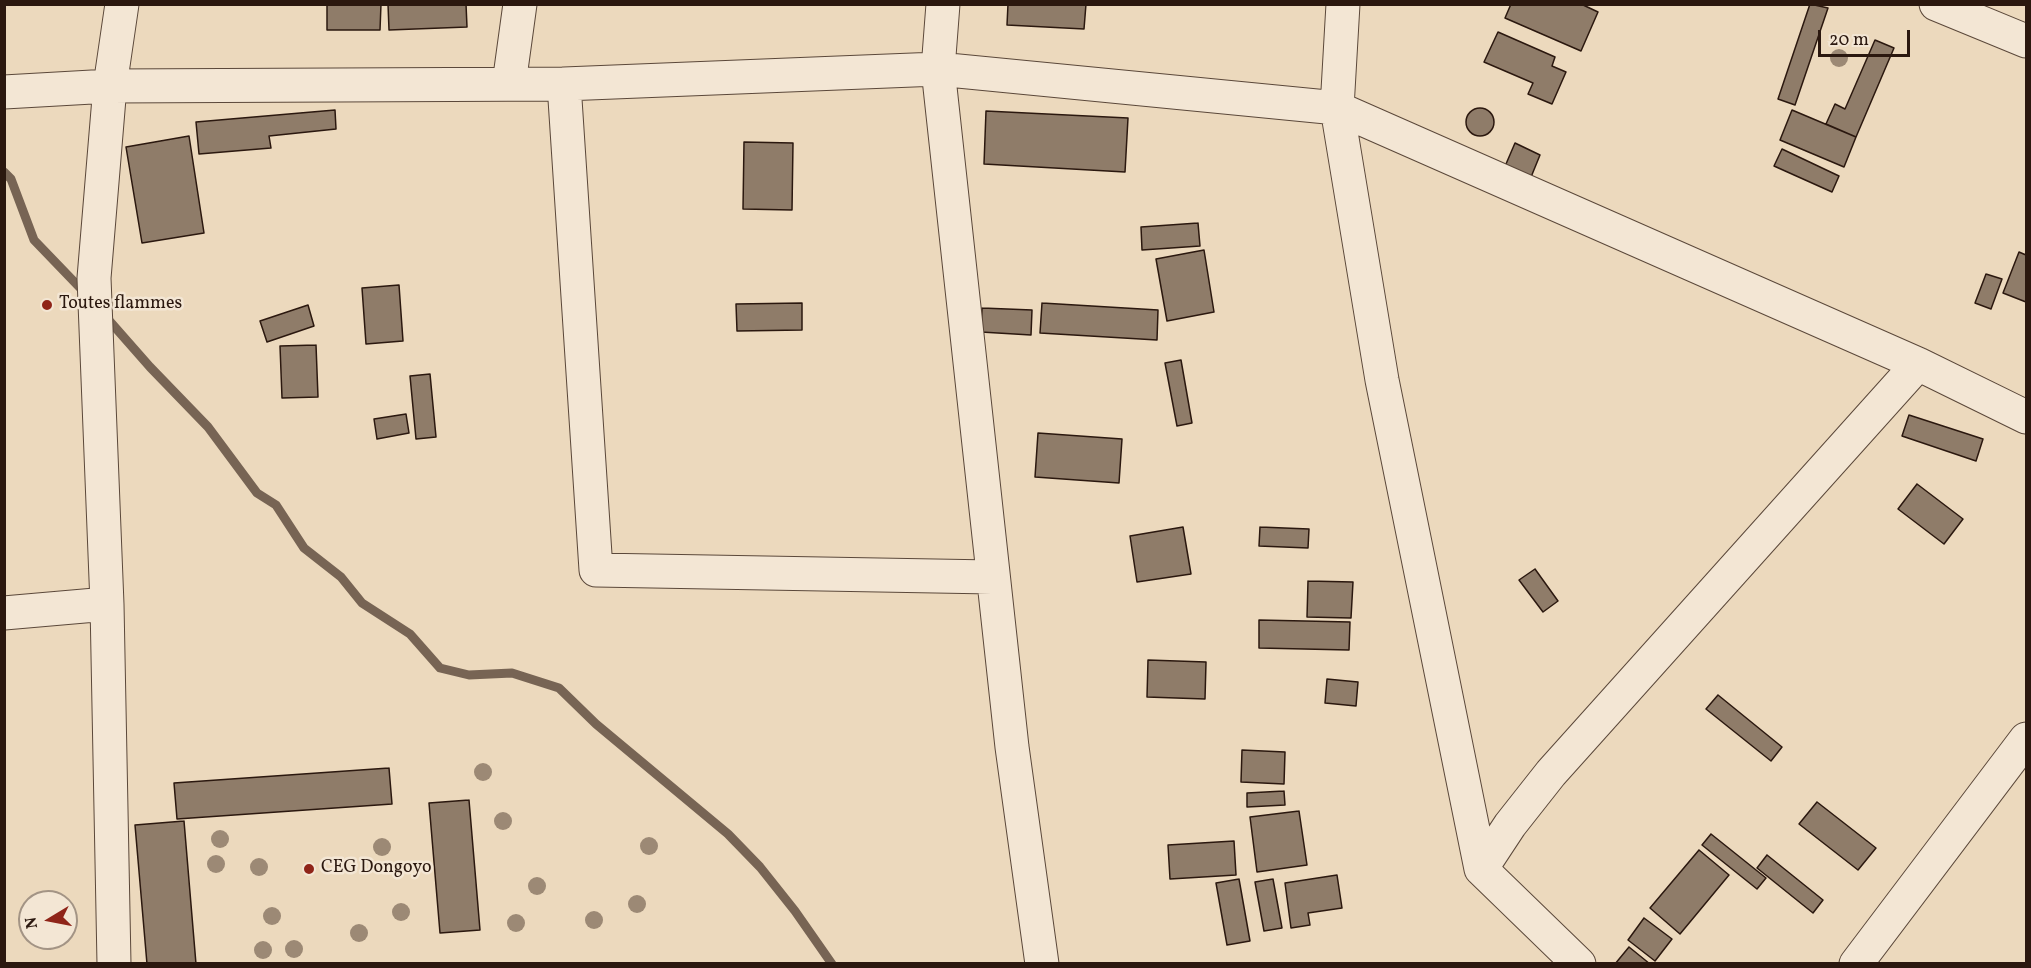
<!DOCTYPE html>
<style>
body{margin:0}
#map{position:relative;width:2031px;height:968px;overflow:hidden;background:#ecd9bd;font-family:Vollkorn,serif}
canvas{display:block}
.frame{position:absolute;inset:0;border:6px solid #2b180f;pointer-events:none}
.north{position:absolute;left:18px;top:890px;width:60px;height:60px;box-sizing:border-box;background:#f3e6d4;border:2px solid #a39485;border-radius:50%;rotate:260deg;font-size:16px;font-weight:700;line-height:24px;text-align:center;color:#2b180f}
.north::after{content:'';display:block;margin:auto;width:21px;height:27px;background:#8f2418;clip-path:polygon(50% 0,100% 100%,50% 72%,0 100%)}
.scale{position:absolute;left:1818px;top:30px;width:92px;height:27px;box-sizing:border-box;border:3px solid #2b180f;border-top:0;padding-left:8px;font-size:18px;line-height:21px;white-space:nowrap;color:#2b180f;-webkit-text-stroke:4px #f3e6d4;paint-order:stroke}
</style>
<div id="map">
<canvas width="2031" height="968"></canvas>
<div class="frame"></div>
<div class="north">N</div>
<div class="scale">20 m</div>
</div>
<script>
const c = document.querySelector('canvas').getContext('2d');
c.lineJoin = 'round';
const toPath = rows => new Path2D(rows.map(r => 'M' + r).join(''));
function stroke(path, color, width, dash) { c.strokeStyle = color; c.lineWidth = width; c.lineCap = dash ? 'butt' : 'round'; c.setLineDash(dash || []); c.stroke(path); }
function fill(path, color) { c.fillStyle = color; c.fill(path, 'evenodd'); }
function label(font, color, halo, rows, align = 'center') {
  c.font = font + ' Vollkorn,serif'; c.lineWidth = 5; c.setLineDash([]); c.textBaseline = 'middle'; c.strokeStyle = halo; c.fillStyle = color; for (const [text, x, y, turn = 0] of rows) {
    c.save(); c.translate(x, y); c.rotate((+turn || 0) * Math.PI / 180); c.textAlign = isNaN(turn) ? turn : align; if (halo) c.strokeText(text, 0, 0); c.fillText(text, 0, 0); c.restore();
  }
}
stroke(toPath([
 [4,172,11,179,34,240,85,293],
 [106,317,150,367,208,427,257,493,276,505,304,548,341,577,362,603,410,634,440,668,469,675,512,673,559,688,596,724,728,834,760,867,795,911,832,964]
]), '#776454', 9);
const building = toPath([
 [327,4,381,4,380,30,327,30,327,4],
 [388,4,466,4,467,27,389,30,388,4],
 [1008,4,1086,4,1084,29,1007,25,1008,4],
 [1511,4,1581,4,1598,12,1581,51,1505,18,1511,4],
 [1810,4,1828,8,1795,105,1778,99,1810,4],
 [1498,32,1555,57,1552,66,1566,72,1552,104,1528,94,1533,83,1484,62,1498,32],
 [1875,40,1894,48,1856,137,1826,124,1835,104,1845,109,1875,40],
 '1466 122a14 14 0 1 1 28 0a14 14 0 1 1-28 0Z',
 [335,110,336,129,269,136,271,148,199,154,196,122,335,110],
 [1792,110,1856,137,1844,167,1780,140,1792,110],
 [986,111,1128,118,1125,172,984,164,986,111],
 [189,136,204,233,142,243,126,147,189,136],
 [744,142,793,143,792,210,743,209,744,142],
 [1515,143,1540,155,1529,182,1503,171,1515,143],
 [1782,149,1839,176,1832,192,1774,166,1782,149],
 [1198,223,1200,246,1142,250,1141,227,1198,223],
 [1204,250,1214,312,1167,321,1156,259,1204,250],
 [2019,252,2026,255,2026,302,2003,293,2019,252],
 [1986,274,2002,279,1991,309,1975,303,1986,274],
 [399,285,403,341,366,344,362,288,399,285],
 [802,303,802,330,737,331,736,304,802,303],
 [1042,303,1158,310,1157,340,1040,333,1042,303],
 [308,305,314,326,267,342,260,321,308,305],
 [982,308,1032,310,1031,335,981,332,982,308],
 [316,345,318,397,282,398,280,346,316,345],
 [1181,360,1192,423,1177,426,1165,363,1181,360],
 [430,374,436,437,416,439,410,376,430,374],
 [406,414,409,433,377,439,374,419,406,414],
 [1909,415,1983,439,1976,461,1902,436,1909,415],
 [1038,433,1122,439,1119,483,1035,477,1038,433],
 [1917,484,1963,519,1944,544,1898,509,1917,484],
 [1183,527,1191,574,1137,582,1130,536,1183,527],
 [1260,527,1309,529,1308,548,1259,546,1260,527],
 [1535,569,1558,601,1543,612,1519,580,1535,569],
 [1308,581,1353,582,1351,618,1307,617,1308,581],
 [1259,620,1350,622,1349,650,1259,648,1259,620],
 [1148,660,1206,662,1205,699,1147,697,1148,660],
 [1327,679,1358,682,1356,706,1325,703,1327,679],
 [1718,695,1782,747,1771,761,1706,709,1718,695],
 [1242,750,1285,752,1284,784,1241,782,1242,750],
 [389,768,392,804,177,819,174,783,389,768],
 [1284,791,1285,805,1247,807,1247,793,1284,791],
 [469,800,480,930,440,933,429,803,469,800],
 [1817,802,1876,848,1858,870,1799,824,1817,802],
 [1299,811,1307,865,1257,872,1250,817,1299,811],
 [184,821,196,964,147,964,135,825,184,821],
 [1711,834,1766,878,1757,889,1702,845,1711,834],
 [1234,841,1236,875,1170,879,1168,845,1234,841],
 [1699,850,1729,875,1680,934,1650,908,1699,850],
 [1767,855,1823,900,1813,913,1757,868,1767,855],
 [1337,875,1342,908,1308,913,1310,925,1291,928,1285,883,1337,875],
 [1239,879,1250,941,1227,945,1216,883,1239,879],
 [1273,879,1282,928,1264,931,1255,882,1273,879],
 [1644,918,1672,939,1655,961,1628,940,1644,918],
 [1629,947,1650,964,1615,964,1629,947]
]);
fill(building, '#8f7c69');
stroke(building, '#2b180f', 1.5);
const street = toPath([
 [943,4,938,69,1012,747,1042,964],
 [1343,4,1337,108,1382,380,1481,869,1579,964],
 [1936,4,2026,41],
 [509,84,520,4],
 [564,84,596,570,992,577],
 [4,92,110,86,564,84,938,69,1337,108,1918,364,2026,417],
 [4,613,107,604],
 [1481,869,1510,825,1551,773,1918,364],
 [114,964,107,604,94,278,110,86,122,4],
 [1856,964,2026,739]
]);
stroke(street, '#5b483a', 35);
stroke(street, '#f3e6d4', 33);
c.fillStyle = '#9c8975';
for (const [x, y] of [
 [1839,58],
 [483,772],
 [503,821],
 [220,839],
 [649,846],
 [382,847],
 [216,864],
 [259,867],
 [537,886],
 [637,904],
 [401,912],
 [272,916],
 [594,920],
 [516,923],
 [359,933],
 [294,949],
 [263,950]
]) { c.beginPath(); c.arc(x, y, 9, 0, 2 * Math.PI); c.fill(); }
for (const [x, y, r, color] of [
 [47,305,6,"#8f2418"],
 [309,869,6,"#8f2418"]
]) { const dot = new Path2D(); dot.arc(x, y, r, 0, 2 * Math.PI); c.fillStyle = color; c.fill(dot); stroke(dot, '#f3e6d4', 2); }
label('18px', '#2b180f', '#f3e6d4', [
 ["Toutes flammes",59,305],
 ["CEG Dongoyo",321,869]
], 'left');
</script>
